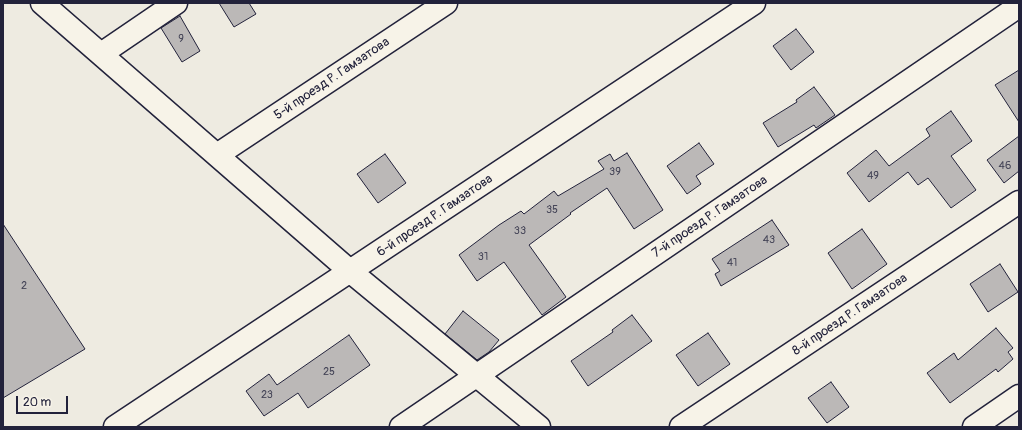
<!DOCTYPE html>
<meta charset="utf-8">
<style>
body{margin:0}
#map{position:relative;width:1022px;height:430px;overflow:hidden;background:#eeebe1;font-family:Pangolin,sans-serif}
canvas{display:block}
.frame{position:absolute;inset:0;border:4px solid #22223b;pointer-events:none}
.scale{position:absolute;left:16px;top:396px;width:52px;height:18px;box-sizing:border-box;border:2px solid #22223b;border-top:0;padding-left:5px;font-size:12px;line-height:14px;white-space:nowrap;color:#22223b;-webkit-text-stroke:3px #f7f3e8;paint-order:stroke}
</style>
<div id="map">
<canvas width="1022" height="430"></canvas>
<div class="frame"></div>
<div class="scale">20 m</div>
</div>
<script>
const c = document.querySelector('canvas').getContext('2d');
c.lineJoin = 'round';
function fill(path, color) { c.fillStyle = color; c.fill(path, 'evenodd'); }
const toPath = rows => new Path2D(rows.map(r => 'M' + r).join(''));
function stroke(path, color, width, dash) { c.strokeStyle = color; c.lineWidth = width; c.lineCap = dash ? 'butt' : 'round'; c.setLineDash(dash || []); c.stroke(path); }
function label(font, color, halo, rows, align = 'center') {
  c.font = font + ' Pangolin,sans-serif'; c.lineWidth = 3; c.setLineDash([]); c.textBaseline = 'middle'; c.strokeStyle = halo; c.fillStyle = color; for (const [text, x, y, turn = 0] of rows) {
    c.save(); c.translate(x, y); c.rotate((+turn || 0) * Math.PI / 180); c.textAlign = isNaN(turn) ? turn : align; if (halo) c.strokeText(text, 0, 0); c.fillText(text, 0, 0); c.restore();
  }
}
const building = toPath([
 [219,3,249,3,256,14,234,27,219,3],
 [180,16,200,51,182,62,161,28,180,16],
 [796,29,814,52,791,70,773,46,796,29],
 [1019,70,1019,122,995,85,1019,70],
 [814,87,835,115,816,128,814,125,778,147,763,123,797,102,796,100,814,87],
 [951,111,972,141,951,156,976,190,951,208,928,178,918,185,908,172,869,202,847,173,876,150,889,166,930,136,926,129,951,111],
 [1019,136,1019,171,1004,183,987,160,1019,136],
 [699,143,714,164,696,176,701,184,687,194,667,166,699,143],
 [627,153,663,210,634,229,607,188,570,213,571,214,529,245,566,297,542,315,504,262,477,281,459,255,499,225,521,211,524,214,554,191,558,196,604,169,598,161,610,154,614,161,627,153],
 [385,154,406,183,378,203,357,174,385,154],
 [772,220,789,245,721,286,715,274,720,271,712,259,772,220],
 [3,224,85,349,3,398,3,224],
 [862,229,887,264,852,289,828,253,862,229],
 [1000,264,1018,292,988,312,970,284,1000,264],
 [463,311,499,340,489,352,477,360,445,334,463,311],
 [632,315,652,341,588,386,571,361,613,332,612,330,632,315],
 [996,328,1013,348,1008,352,1013,359,998,372,996,369,950,403,927,373,954,353,958,360,996,328],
 [708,333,730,364,698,386,676,355,708,333],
 [349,335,370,365,308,408,298,393,264,416,246,391,269,374,277,385,349,335],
 [831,382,849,407,827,423,808,398,831,382]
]);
fill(building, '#bbb8b7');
stroke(building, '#22223b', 1);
const minor = toPath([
 [42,3,351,272,539,427],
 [101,54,176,3],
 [217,155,446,3],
 [115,427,754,3],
 [401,427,1019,6],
 [681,427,1019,202],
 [974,427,1019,396]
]);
stroke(minor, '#22223b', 25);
stroke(minor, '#f7f3e8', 22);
label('11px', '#48485a', null, [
 ["9",181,39],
 ["46",1005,166],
 ["39",615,172],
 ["49",873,176],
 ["35",552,210],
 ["33",520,231],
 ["43",769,240],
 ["31",483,257],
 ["41",732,263],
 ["2",24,286],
 ["25",329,372],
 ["23",267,395]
]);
label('13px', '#22223b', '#f7f3e8', [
 ["5-й проезд Р. Гамзатова",332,79,-34],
 ["6-й проезд Р. Гамзатова",435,216,-34],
 ["7-й проезд Р. Гамзатова",710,217,-34],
 ["8-й проезд Р. Гамзатова",850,315,-34]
]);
</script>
